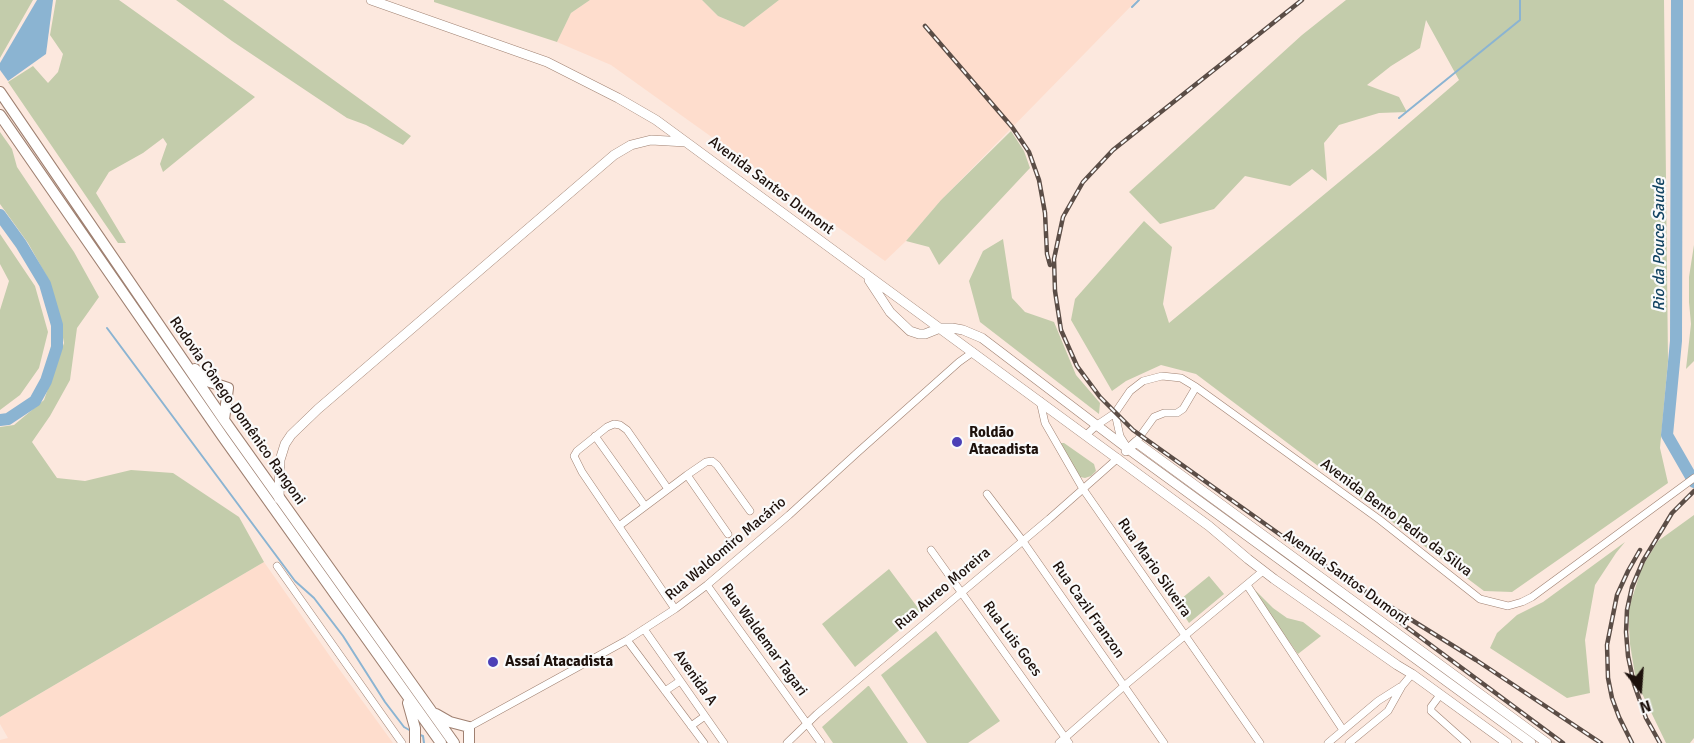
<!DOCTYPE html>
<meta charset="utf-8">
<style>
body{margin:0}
#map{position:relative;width:1694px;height:743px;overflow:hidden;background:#fce8de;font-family:Signika,sans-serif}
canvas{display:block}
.north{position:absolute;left:1610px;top:659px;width:60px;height:60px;-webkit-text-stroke:4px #fafafa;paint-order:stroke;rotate:163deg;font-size:16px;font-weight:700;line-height:24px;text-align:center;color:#1d110c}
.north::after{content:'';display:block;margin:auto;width:21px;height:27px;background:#1d110c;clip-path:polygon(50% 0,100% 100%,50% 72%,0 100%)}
</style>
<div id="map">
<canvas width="1694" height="743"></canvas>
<div class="north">N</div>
</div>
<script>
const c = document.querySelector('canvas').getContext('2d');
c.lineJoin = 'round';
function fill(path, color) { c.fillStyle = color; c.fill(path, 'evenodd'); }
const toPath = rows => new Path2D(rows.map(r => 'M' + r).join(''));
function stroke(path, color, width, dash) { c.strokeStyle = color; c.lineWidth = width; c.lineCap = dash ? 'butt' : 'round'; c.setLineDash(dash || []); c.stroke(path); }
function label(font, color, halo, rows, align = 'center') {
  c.font = font + ' Signika,sans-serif'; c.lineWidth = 4.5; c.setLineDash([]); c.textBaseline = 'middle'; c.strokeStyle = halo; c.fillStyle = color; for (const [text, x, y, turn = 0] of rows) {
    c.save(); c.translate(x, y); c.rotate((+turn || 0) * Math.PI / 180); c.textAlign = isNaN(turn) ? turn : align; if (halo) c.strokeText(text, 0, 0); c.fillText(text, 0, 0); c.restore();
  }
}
fill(toPath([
 [590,0,702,0,718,16,744,27,779,0,1137,0,941,200,906,241,885,261,611,65,557,42,571,13],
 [264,562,334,662,393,743,0,743,0,740,8,738,0,724,0,717]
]), '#feddcd');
fill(toPath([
 [0,0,33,0,0,58],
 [56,0,119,0,255,97,163,172,160,164,167,144,163,138,143,153,109,172,96,193,126,243,118,243,8,82,33,66,48,83,58,72,63,54,50,35],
 [176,0,223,0,411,136,403,145,366,125,347,118,232,41],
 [434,0,590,0,571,13,557,42,434,2],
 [702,0,779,0,744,27,718,16],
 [1346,0,1664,0,1668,361,1660,448,1668,483,1512,592,1484,591,1196,374,1161,365,1126,381,1112,391,1071,320,1075,299,1144,221,1172,247,1163,304,1169,323,1379,149,1459,80,1426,20,1420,48,1391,66,1367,85,1399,97,1407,112,1379,113,1339,125,1324,143,1327,181,1312,169,1290,186,1245,176,1214,209,1160,224,1129,192,1302,35],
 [1011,131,1024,151,1030,168,939,265,929,247,906,241,941,200],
 [0,132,12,149,17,167,74,252,99,297,77,328,70,380,50,416,32,442,57,478,85,481,131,470,173,473,239,517,264,562,0,717,0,427,14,425,44,400,64,343,58,311,47,277,28,243,0,204],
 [0,234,35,286,48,332,39,368,20,395,0,410,0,310,9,281,0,264],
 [1003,239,1012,298,1025,312,1054,322,1076,375,1100,403,1099,414,980,322,969,281,983,251],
 [1694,245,1694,361,1686,369,1691,324,1689,302,1689,277],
 [1060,443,1064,443,1094,464,1096,471,1091,476,1085,478,1080,477],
 [1694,515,1694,738,1690,743,1666,743,1636,681,1630,644,1628,611,1642,567,1658,541],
 [1625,542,1616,553,1595,585,1585,640,1590,693,1567,698,1490,648,1497,633,1517,615,1543,602],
 [889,569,921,612,855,667,822,624],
 [1209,576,1224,594,1189,623,1176,603],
 [1256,591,1273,608,1287,618,1303,622,1321,636,1298,654,1254,593],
 [936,631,1000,721,968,743,927,743,881,675],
 [868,686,869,686,908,743,833,743,822,727]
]), '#c3ccab');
fill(toPath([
 [37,0,53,0,46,54,8,81,0,70,0,63]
]), '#8bb4d2');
stroke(toPath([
 [1132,7,1139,0],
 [1399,118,1520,20,1520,0],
 [107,328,295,581,314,598,343,636,385,702,404,727,411,731],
 [420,735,423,736,424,743]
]), '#8bb4d2', 2);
stroke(toPath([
 [1677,0,1676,341,1667,435,1694,482],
 [0,215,21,244,45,284,57,325,57,347,46,381,35,401,8,419,0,420]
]), '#8bb4d2', 12);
const minor = toPath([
 [1040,401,1045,423,1083,489,1260,743],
 [1115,413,1120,436,1125,444],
 [1086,435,1097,425,1115,413,1130,391,1143,381,1162,376,1181,378,1196,387,1380,520,1480,599,1508,606,1522,602,1532,597,1694,478],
 [595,436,645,506],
 [1136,442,1154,417,1164,413,1177,413,1183,409,1196,387],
 [687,475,706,462,712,461,717,465,750,511],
 [668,489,627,430,620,425,614,424,607,427,577,451,574,456,582,472,675,609],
 [987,494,1022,540,1164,743],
 [619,526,687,475,728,534],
 [931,550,1069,743],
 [277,566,402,743],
 [707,585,821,743],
 [1247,585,1343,730],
 [644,629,724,743],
 [627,640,704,743],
 [665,691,680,681],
 [1440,695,1431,707,1431,711,1467,743],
 [691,726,705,716],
 [469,727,627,640,675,609,707,585,789,515,858,452,959,362,973,352],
 [787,743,817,714,1049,519,1118,458],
 [1059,743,1124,686,1263,571],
 [1328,743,1378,701,1400,687],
 [1349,743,1388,711,1402,686,1412,674]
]);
const major = toPath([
 [371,0,547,62,618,98,656,120,1209,526,1248,559,1274,579,1397,665,1412,674,1507,743],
 [869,280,890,312,910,331,919,334,925,334,940,328,952,328,963,330,982,338,1128,449,1531,743],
 [1126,451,1136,442,1547,743],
 [279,499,280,460,285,444,291,435,318,409,614,155,631,145,651,140,686,142]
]);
const highway = toPath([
 [0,92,224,420,454,743],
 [0,115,223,437,441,743],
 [195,369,204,379,210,382,228,388,224,420],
 [408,703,415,728,415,743],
 [436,714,450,722,469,727,469,743]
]);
stroke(minor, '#9f8071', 8);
stroke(major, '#9f8071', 10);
stroke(highway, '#9f8071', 12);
stroke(minor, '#fff', 7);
stroke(major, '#fff', 9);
stroke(highway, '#fff', 10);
const rail = toPath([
 [1302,0,1113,150,1083,182,1063,217,1054,259,1055,291,1061,330,1077,366,1100,397,1133,430,1320,563,1476,660,1601,743],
 [925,26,1012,127,1029,152,1039,180,1045,213,1047,254,1050,265],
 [1397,620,1563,743],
 [1632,743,1619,717,1612,698,1608,678,1607,645,1617,595,1628,571,1640,550],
 [1660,743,1646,718,1634,684,1628,656,1626,632,1627,610,1632,587,1643,561,1672,513,1694,491]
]);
stroke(rail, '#5b4d46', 4.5);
stroke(rail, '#fafafa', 2, [7]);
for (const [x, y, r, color] of [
 [957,442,6,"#4b40b7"],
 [493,662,6,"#4b40b7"]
]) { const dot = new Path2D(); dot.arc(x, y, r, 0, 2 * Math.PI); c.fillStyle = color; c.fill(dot); stroke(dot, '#fafafa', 2); }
label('15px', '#1d110c', '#fafafa', [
 ["Avenida Santos Dumont",771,186,37],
 ["Rodovia Cônego Domênico Rangoni",237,411,55],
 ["Avenida Bento Pedro da Silva",1396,518,37],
 ["Rua Waldomiro Macário",726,549,-40],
 ["Rua Mario Silveira",1154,568,55],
 ["Avenida Santos Dumont",1346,578,36],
 ["Rua Aureo Moreira",943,589,-40],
 ["Rua Cazil Franzon",1088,610,55],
 ["Rua Luis Goes",1012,639,54],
 ["Rua Waldemar Tagari",764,640,54],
 ["Avenida A",695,678,55]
]);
label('bold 15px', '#1d110c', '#fafafa', [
 ["Roldão",969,433],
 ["Atacadista",969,450],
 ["Assaí Atacadista",505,662]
], 'left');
label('italic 16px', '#134462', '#fafafa', [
 ["Rio da Pouce Saude",1660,245,-90]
]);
</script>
